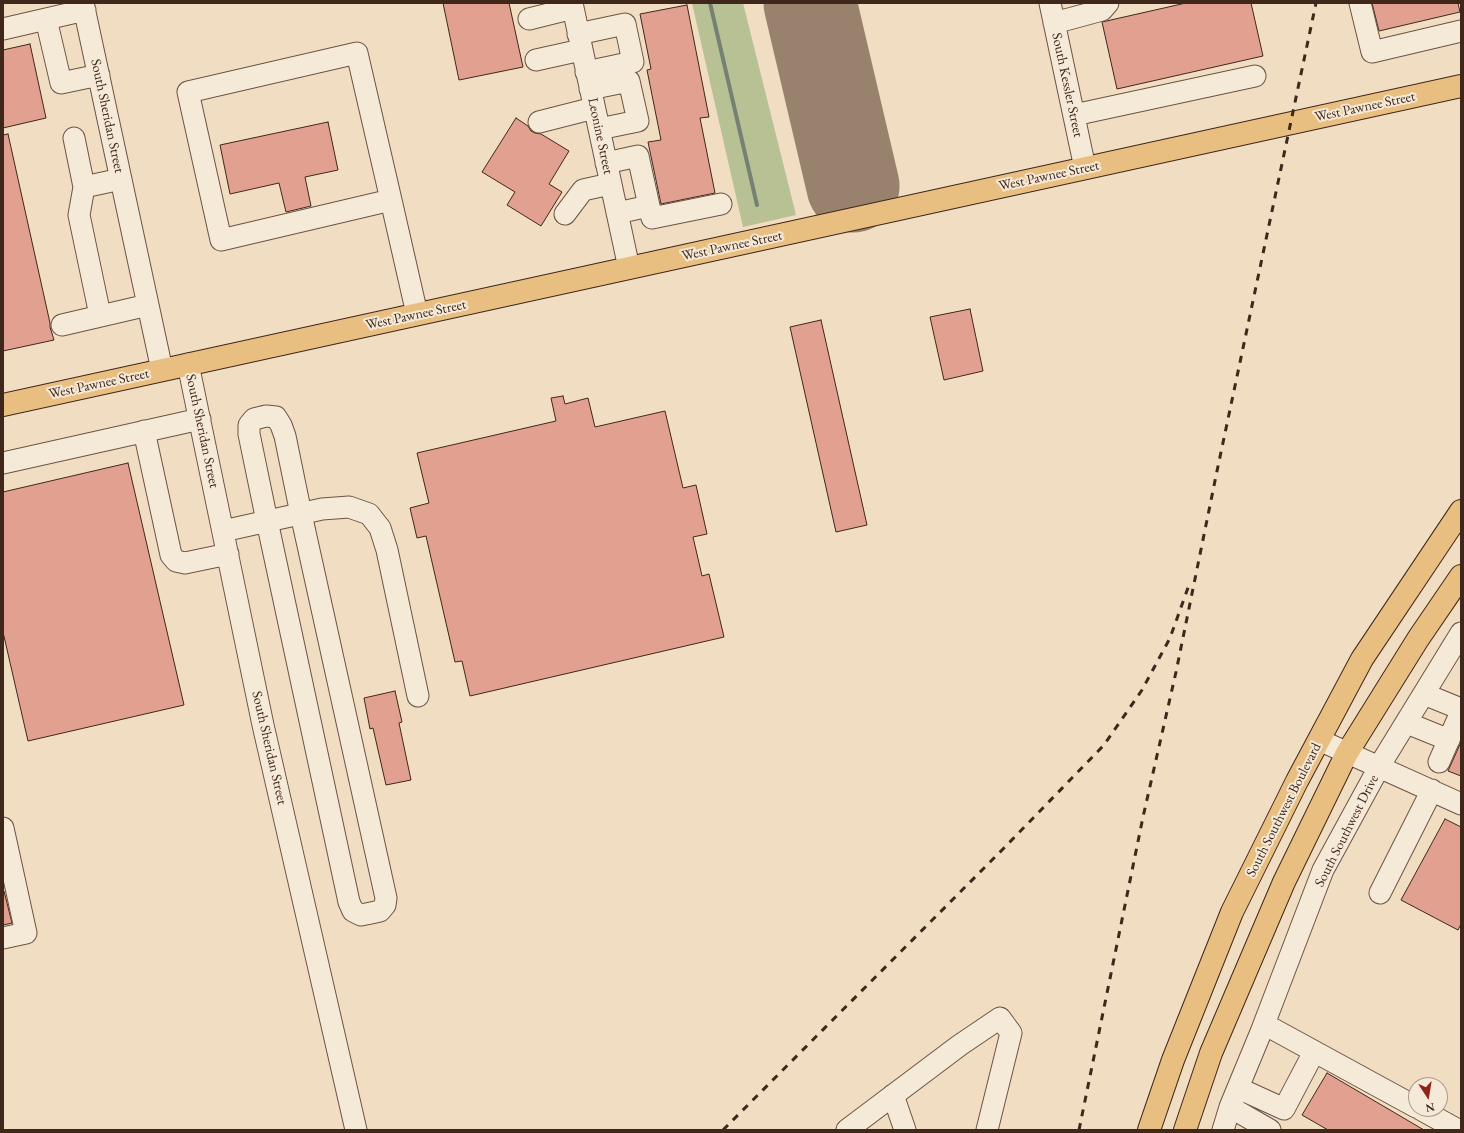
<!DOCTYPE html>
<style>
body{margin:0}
#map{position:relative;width:1464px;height:1133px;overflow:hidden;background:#f0ddc2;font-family:"EB Garamond",serif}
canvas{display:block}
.frame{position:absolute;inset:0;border:4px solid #40271b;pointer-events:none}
.north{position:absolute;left:1408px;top:1077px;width:40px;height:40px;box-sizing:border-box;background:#f5e9d7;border:1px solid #ad9b8c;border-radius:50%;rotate:168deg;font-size:11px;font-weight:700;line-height:16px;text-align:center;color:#40271b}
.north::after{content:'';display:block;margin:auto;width:14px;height:18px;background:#8f2418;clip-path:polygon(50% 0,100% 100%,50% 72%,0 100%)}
</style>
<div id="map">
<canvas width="1464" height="1133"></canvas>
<div class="frame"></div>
<div class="north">N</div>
</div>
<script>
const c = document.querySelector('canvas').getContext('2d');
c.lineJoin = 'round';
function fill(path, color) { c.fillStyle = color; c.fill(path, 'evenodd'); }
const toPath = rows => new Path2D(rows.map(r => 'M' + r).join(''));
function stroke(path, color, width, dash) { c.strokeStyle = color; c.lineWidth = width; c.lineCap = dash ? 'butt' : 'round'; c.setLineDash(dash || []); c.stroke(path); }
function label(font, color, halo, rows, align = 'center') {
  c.font = font + ' "EB Garamond",serif'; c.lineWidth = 4; c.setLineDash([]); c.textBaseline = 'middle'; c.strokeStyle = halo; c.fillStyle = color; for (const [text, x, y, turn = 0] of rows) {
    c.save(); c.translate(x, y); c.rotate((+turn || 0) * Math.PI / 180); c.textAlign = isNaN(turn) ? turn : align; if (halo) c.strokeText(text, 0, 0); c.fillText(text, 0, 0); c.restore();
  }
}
fill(toPath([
 [692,3,743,3,796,215,743,227]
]), '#b8c194');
stroke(toPath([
 [710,3,757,205]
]), '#778173', 4);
stroke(toPath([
 [810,3,853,186]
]), '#98826e', 93);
const building = toPath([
 [443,3,509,3,523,67,459,80,443,3],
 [1186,3,1251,3,1263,56,1117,89,1102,22,1186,3],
 [1372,3,1458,3,1460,12,1379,31,1372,3],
 [687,5,709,117,700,118,715,193,661,204,648,142,661,140,647,70,651,69,640,14,687,5],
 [30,44,46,118,3,128,3,50,30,44],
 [516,118,528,126,531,131,535,133,541,134,569,151,549,184,562,192,541,226,507,205,515,192,482,172,516,118],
 [328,122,338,170,305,177,311,206,286,212,279,183,230,194,220,145,328,122],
 [8,134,50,323,50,327,54,340,3,351,3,135,8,134],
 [970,309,983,371,944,380,930,317,970,309],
 [821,320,867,525,836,532,790,327,821,320],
 [563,396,565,404,588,398,595,427,665,411,683,488,696,485,707,534,693,537,702,576,709,574,724,637,470,696,462,661,455,662,426,536,417,538,410,508,429,503,417,453,556,421,551,398,563,396],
 [128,463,184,705,28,741,3,632,3,492,128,463],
 [395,691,402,722,399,723,411,780,386,785,373,728,370,729,364,698,395,691],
 [1461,742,1461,776,1448,771,1461,742],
 [1445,819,1461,827,1461,924,1458,930,1401,900,1445,819],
 [3,891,4,891,12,923,3,925,3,891],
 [1327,1073,1424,1130,1328,1130,1302,1115,1327,1073]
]);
fill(building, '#e2a090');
stroke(building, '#40271b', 1);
const minor = toPath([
 [83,3,162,370],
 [572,3,629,268],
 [1050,3,1085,168],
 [1360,3,1372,52,1461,31],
 [46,19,61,83,99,75],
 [529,19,573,8],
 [1054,23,1102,10,1108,3],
 [3,29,85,10],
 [578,34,625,24,633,62,586,72],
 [536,60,581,50],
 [590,89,629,81,638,121,599,129],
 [1074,115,1255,76],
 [539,122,594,108],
 [74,138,84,187],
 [606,163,638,156,649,206,617,213],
 [391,200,221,240,188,92,357,53,391,200,417,314],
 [649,206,652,218,721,204],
 [565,214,583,190,610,184],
 [100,315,79,215,84,187,121,179],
 [62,325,148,305],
 [188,364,263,725,356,1130],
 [266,416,276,417,281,425,285,436,301,514,386,898,385,905,380,911,371,913,361,915,353,911,349,902,267,521,249,434,249,425,254,419,266,416],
 [144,431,171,555,176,561,185,563,228,554],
 [3,463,200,419],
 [223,531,322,509,349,507,369,514,380,528,387,550,418,696],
 [1424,694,1461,709],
 [1407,723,1449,740],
 [1319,740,1461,804],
 [1439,762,1461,712],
 [3,828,26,933,3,938],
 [1380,893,1432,790],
 [1264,1024,1416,1107],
 [1238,1088,1284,1109,1314,1052],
 [893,1095,905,1130],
 [1230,1107,1270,1130],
 [1420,1109,1458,1130],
 [847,1130,960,1045,1000,1018,1011,1033,987,1130],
 [1223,1130,1230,1107,1261,1032,1323,870,1383,760,1461,633]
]);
const major = toPath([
 [3,405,1461,86],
 [1149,1130,1173,1060,1232,912,1297,781,1362,659,1461,511],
 [1185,1130,1211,1053,1284,882,1347,753,1418,639,1461,576]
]);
stroke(minor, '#6c5445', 23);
stroke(major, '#40271b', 24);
stroke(minor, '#f5e9d7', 21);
stroke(major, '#e8be81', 22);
stroke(toPath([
 [723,1130,1004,848,1104,745,1142,690,1170,638,1189,585],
 [1079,1130,1143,817,1176,672,1217,471,1316,3]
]), '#40271b', 3, [7, 7]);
label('14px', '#40271b', '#f5e9d7', [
 ["South Kessler Street",1067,85,78],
 ["West Pawnee Street",1365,107,-12],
 ["South Sheridan Street",107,116,78],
 ["Leonine Street",600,136,78],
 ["West Pawnee Street",1049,176,-12],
 ["West Pawnee Street",732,246,-12],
 ["West Pawnee Street",416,315,-12],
 ["West Pawnee Street",99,384,-12],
 ["South Sheridan Street",202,431,78],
 ["South Sheridan Street",269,748,77],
 ["South Southwest Boulevard",1284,810,-63],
 ["South Southwest Drive",1347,831,-63]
]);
</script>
